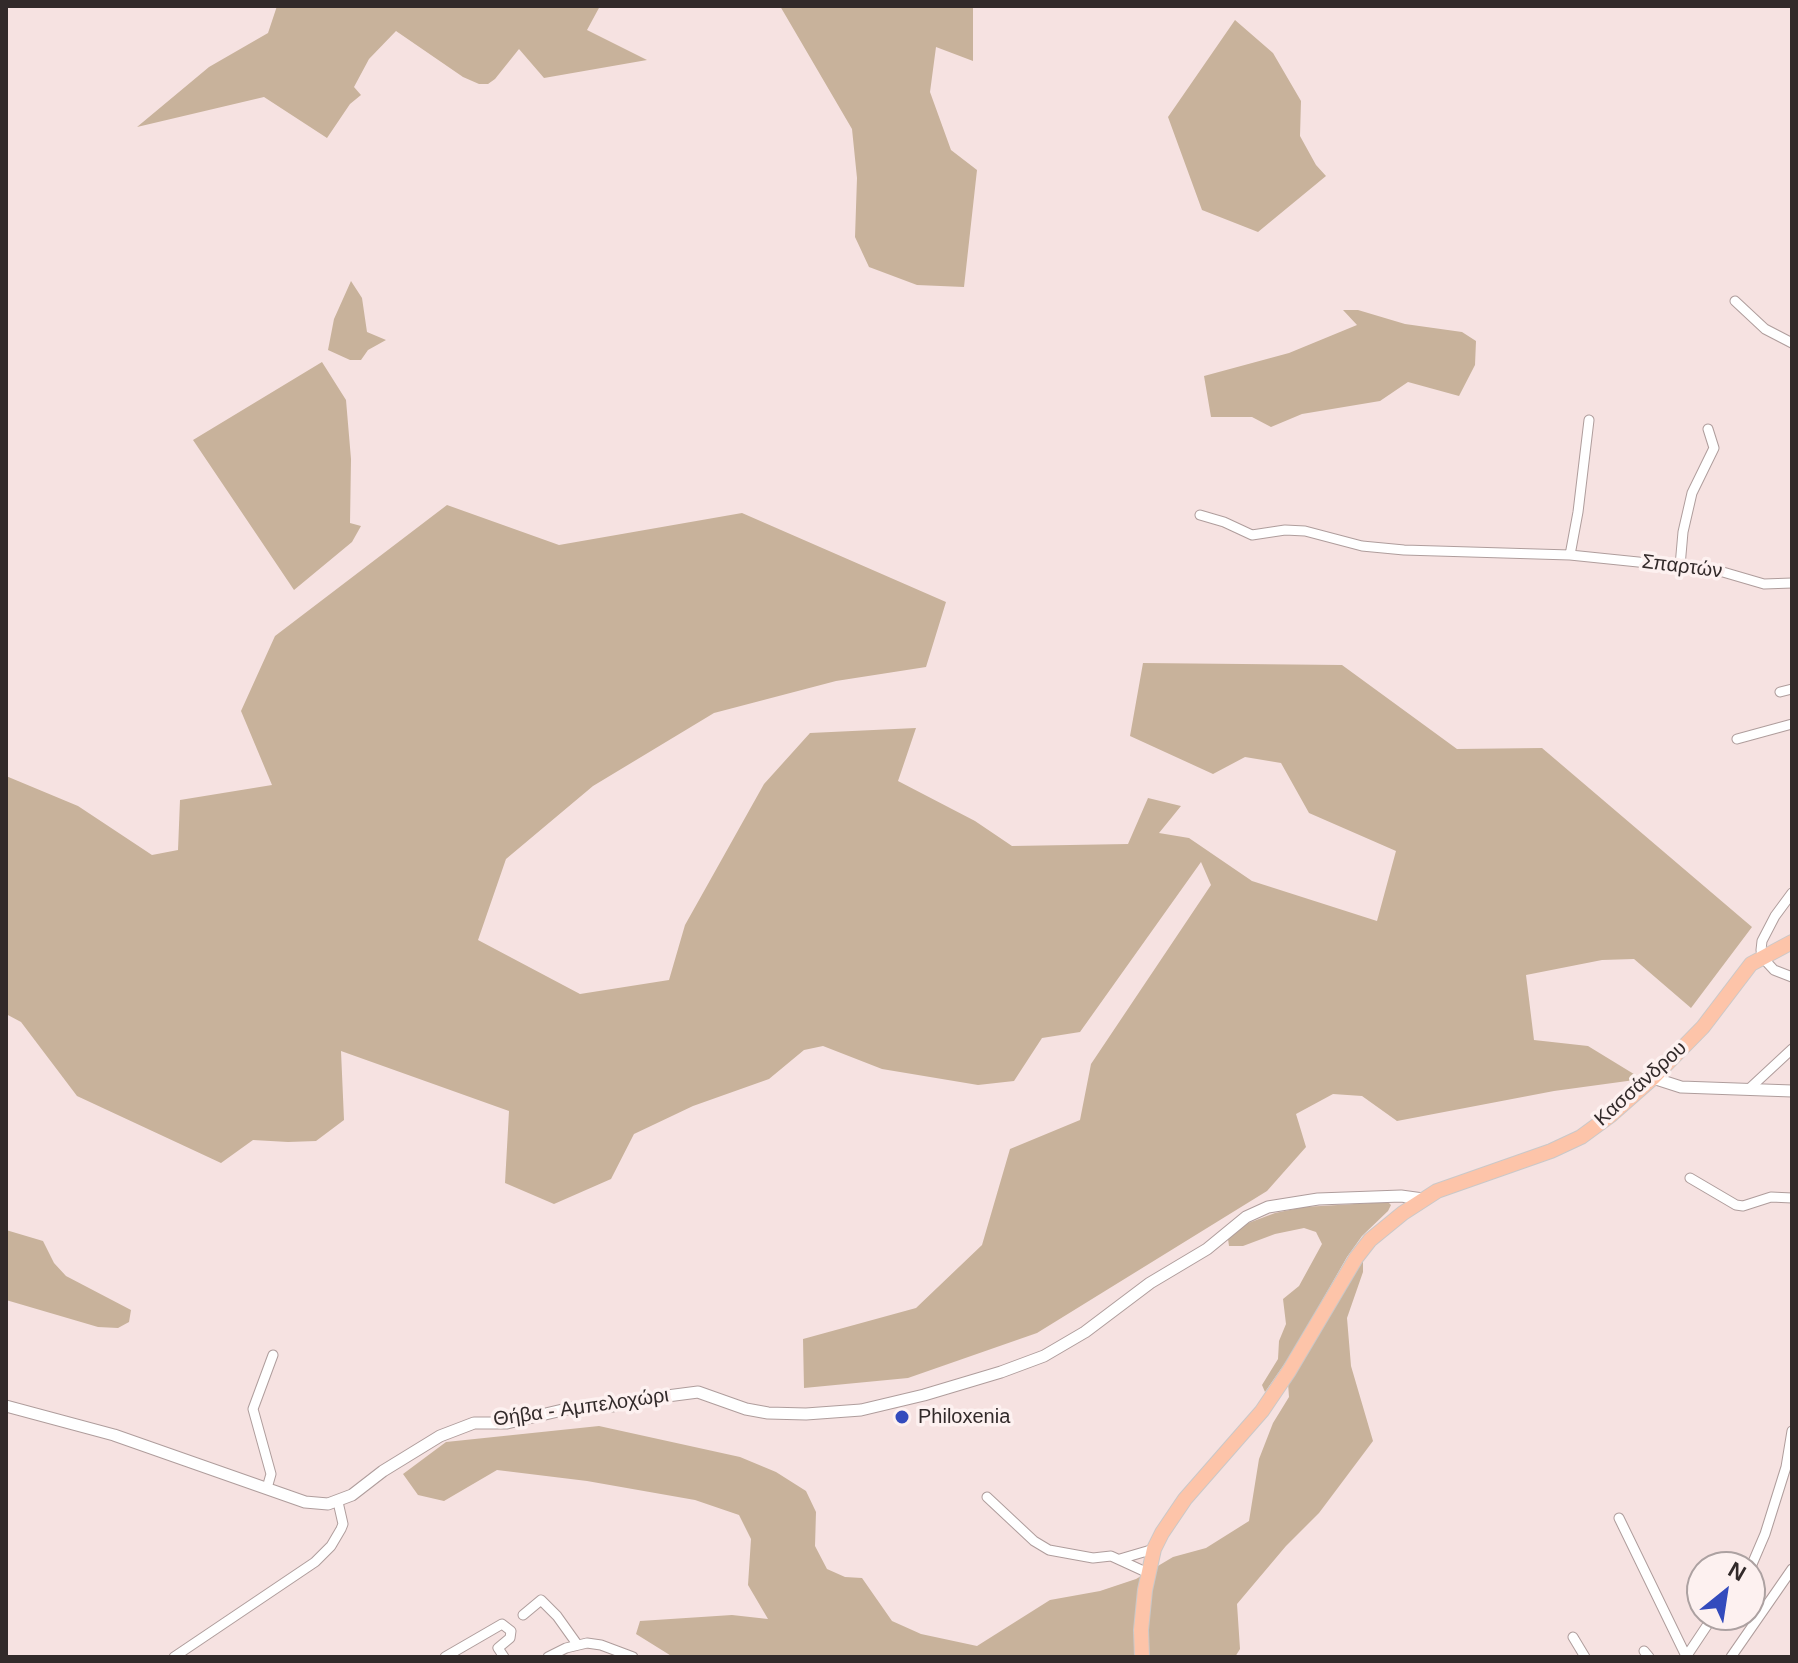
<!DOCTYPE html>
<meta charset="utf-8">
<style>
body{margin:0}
#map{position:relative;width:1798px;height:1663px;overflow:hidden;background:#f6e2e1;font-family:Arial,sans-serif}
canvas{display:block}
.frame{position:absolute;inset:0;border:8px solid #322a2a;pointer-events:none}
.north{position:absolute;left:1686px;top:1551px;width:80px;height:80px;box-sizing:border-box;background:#fdf1f0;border:2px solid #aca1a1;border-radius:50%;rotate:30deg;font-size:22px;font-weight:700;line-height:32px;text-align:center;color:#322a2a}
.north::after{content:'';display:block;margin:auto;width:28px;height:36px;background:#334bbd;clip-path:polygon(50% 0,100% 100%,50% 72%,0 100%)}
</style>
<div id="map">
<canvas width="1798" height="1663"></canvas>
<div class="frame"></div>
<div class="north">N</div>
</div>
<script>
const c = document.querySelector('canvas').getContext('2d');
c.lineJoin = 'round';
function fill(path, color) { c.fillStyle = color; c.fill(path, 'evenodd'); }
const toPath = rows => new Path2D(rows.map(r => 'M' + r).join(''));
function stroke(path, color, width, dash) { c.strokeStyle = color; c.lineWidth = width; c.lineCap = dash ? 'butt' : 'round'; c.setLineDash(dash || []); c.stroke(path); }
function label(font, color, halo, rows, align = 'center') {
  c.font = font + ' Arial,sans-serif'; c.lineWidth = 7; c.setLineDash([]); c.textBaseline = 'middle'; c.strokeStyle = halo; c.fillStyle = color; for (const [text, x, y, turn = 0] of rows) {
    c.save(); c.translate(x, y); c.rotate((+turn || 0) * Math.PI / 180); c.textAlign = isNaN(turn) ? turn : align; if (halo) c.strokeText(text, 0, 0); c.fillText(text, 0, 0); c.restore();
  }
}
fill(toPath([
 [277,6,600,6,587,30,647,60,544,78,519,49,495,79,488,84,479,84,463,77,396,31,369,59,354,87,361,95,350,104,327,138,264,97,137,127,209,67,268,33],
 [780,6,973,6,973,61,936,47,930,92,951,150,977,170,964,287,917,285,869,267,855,237,857,178,852,129],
 [1235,20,1273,53,1301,101,1300,136,1316,165,1326,176,1258,232,1202,210,1168,117],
 [351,281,362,298,367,332,386,340,368,350,361,360,350,360,328,350,334,319],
 [1343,310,1358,310,1405,324,1462,332,1476,341,1475,365,1459,396,1408,382,1380,401,1302,414,1271,427,1252,417,1211,417,1204,376,1289,353,1357,325],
 [322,362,346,400,351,459,350,523,361,526,352,542,294,590,193,440],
 [447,505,559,545,742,513,946,602,926,667,836,681,714,713,593,786,506,859,478,940,580,994,669,980,685,925,764,784,810,733,916,728,898,781,975,821,1012,846,1128,844,1148,798,1181,806,1159,833,1189,838,1252,881,1377,921,1396,851,1309,813,1281,763,1245,757,1213,774,1130,736,1143,663,1342,665,1457,749,1542,748,1752,927,1691,1008,1634,959,1602,960,1526,975,1534,1040,1588,1046,1642,1079,1554,1091,1397,1121,1362,1096,1333,1094,1296,1114,1306,1147,1267,1191,1037,1333,908,1378,804,1388,803,1339,916,1308,982,1245,1010,1149,1080,1120,1091,1064,1211,885,1201,862,1080,1032,1042,1038,1014,1081,978,1085,882,1069,823,1046,804,1050,769,1079,693,1106,634,1134,611,1179,554,1204,505,1183,509,1111,341,1051,344,1120,316,1141,288,1142,253,1140,221,1163,77,1096,21,1022,6,1014,6,776,78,806,152,855,178,850,180,800,272,785,241,711,275,636],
 [1388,1202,1391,1205,1388,1211,1362,1236,1347,1257,1292,1353,1265,1392,1262,1385,1278,1359,1279,1341,1286,1324,1283,1299,1299,1286,1322,1244,1316,1232,1304,1228,1275,1234,1243,1246,1229,1246,1228,1239,1243,1225,1275,1213,1304,1207],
 [6,1230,43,1241,54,1263,66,1276,131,1310,129,1322,118,1328,98,1327,6,1300],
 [1363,1261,1363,1272,1347,1318,1351,1366,1373,1441,1319,1513,1286,1546,1237,1604,1240,1649,1235,1657,673,1657,636,1634,640,1621,732,1615,768,1619,748,1585,751,1539,739,1515,695,1500,587,1481,497,1470,444,1501,418,1495,403,1474,446,1442,599,1426,740,1457,776,1472,806,1491,816,1512,815,1546,827,1569,845,1577,862,1578,892,1621,921,1634,977,1646,1050,1600,1100,1591,1136,1579,1173,1557,1206,1548,1249,1521,1259,1459,1273,1423,1289,1397,1288,1383,1353,1270]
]), '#c8b29b');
const minor = toPath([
 [1735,301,1765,329,1792,343],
 [1200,515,1224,522,1252,535,1285,530,1305,531,1362,546,1404,550,1570,555,1578,512,1589,420],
 [1570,555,1716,570,1764,584,1792,583],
 [1680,566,1683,532,1692,493,1714,448,1708,429],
 [1780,692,1792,689],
 [1737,739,1792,724],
 [1792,893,1775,916,1762,941,1761,950,1762,957,1774,970,1792,977],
 [1750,1088,1792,1049],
 [1690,1178,1736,1205,1743,1206,1771,1197,1792,1198],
 [267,1488,271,1474,253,1409,273,1355],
 [987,1497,1034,1541,1049,1550,1093,1558,1111,1556,1148,1573],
 [1619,1518,1686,1656],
 [1120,1559,1154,1549],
 [1750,1569,1765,1534,1786,1467,1792,1431],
 [523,1615,541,1600,557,1616,577,1644],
 [1573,1637,1585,1657],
 [1644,1651,1649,1657],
 [174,1657,315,1562,331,1546,341,1529,343,1524,338,1502],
 [445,1657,502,1624,511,1631,510,1638,498,1648,504,1657],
 [548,1657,566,1648,587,1643,601,1645,633,1657],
 [1686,1657,1714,1615],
 [1731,1657,1792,1569]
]);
const tertiary = toPath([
 [1653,1078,1681,1087,1792,1091],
 [6,1406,114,1435,305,1502,328,1504,352,1495,383,1471,440,1436,474,1423,507,1423,571,1408,613,1406,644,1399,698,1392,746,1409,768,1413,806,1414,861,1410,924,1395,1001,1372,1044,1356,1085,1332,1150,1283,1207,1249,1246,1217,1268,1207,1318,1199,1401,1196,1423,1199]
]);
const primary = toPath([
 [1142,1657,1141,1630,1145,1590,1154,1549,1162,1533,1185,1499,1262,1411,1289,1371,1356,1258,1370,1240,1403,1213,1437,1191,1551,1151,1581,1137,1611,1115,1653,1078,1703,1027,1751,964,1792,942]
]);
stroke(minor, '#af9d9c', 11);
stroke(tertiary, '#af9d9c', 13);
stroke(primary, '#cac8c8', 16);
stroke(minor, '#fff', 9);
stroke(tertiary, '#fff', 11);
stroke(primary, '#fdc4a9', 14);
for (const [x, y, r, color] of [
 [902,1417,8,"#334bbd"]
]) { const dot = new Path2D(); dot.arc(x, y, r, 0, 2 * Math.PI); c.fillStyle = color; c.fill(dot); stroke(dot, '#fdf1f0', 3); }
label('20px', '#322a2a', '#fdf1f0', [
 ["Σπαρτών",1682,567,7],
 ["Κασσάνδρου",1641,1084,-42],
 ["Θήβα - Αμπελοχώρι",581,1408,-8]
]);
label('20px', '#322a2a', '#fdf1f0', [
 ["Philoxenia",918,1417]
], 'left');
</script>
